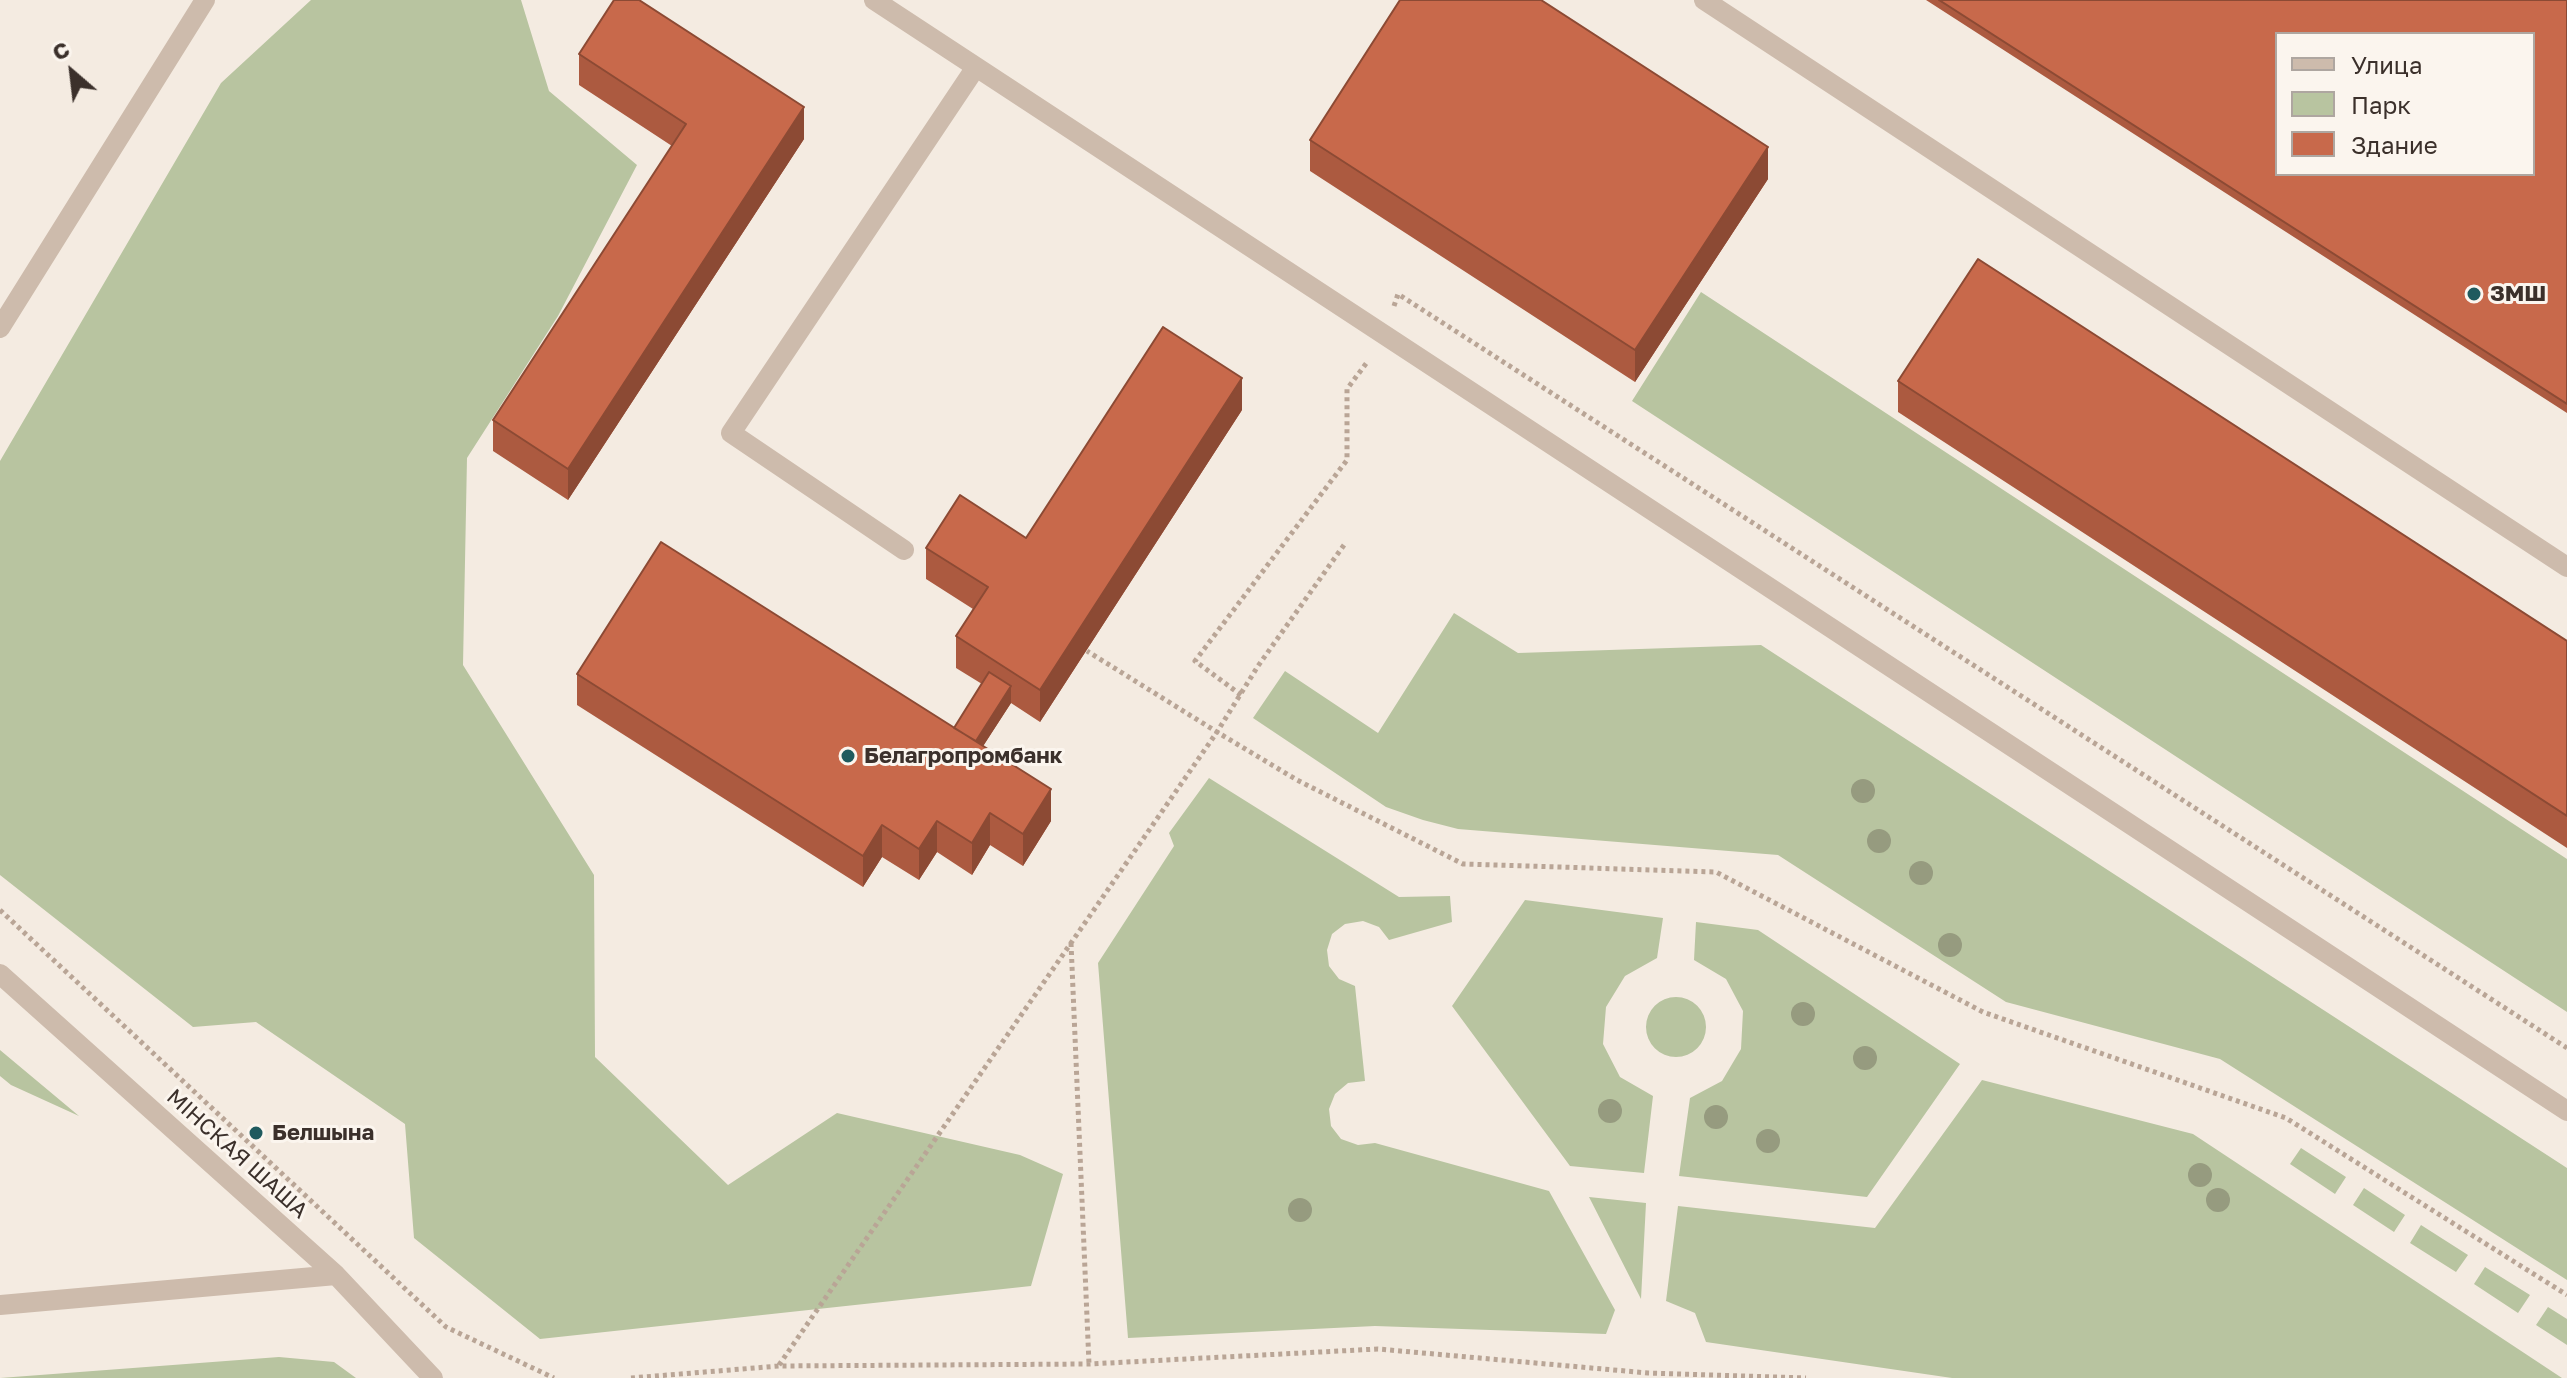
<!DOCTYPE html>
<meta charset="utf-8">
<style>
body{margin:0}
#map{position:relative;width:2567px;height:1378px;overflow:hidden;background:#f4ebe1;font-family:"Golos Text",sans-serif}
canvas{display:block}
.legend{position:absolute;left:2275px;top:32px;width:260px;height:144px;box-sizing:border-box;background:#fbf5ee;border:2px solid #aea6a0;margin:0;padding:10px 14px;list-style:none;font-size:24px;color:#3b302b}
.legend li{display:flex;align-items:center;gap:16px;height:40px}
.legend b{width:40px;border:2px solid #aea6a0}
.north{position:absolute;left:32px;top:32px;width:80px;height:80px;-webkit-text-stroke:6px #fbf5ee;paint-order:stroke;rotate:332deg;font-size:22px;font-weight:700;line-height:32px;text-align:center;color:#3b302b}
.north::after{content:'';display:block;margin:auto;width:28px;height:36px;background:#3b302b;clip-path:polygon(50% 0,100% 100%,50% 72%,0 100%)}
</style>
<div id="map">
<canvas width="2567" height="1378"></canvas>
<ul class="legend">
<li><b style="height:10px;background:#cdbbac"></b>Улица</li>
<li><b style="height:22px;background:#b8c4a0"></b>Парк</li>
<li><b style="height:22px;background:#c8694b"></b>Здание</li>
</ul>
<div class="north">С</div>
</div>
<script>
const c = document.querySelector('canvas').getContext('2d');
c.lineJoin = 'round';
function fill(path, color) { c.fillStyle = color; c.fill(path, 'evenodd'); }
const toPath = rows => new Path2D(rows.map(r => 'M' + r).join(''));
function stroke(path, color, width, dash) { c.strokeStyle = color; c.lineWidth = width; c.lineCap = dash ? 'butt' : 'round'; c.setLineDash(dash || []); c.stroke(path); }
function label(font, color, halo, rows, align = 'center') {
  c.font = font + ' "Golos Text",sans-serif'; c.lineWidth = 6; c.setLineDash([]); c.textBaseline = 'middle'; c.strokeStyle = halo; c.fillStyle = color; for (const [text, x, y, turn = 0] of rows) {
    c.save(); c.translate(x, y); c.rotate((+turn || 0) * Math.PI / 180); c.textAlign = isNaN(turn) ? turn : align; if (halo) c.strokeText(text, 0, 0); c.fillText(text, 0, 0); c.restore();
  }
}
fill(toPath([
 [311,0,521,0,549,91,637,165,558,316,467,458,463,665,594,875,595,1057,728,1185,837,1113,1020,1155,1063,1174,1031,1286,540,1339,414,1238,405,1124,256,1022,193,1027,0,875,0,461,221,83],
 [1701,292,2567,859,2567,1012,1632,401],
 [1454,613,1518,653,1761,645,2567,1168,2567,1280,2220,1059,2006,1002,1778,855,1458,829,1423,820,1386,807,1253,718,1285,671,1378,733],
 [1209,778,1399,897,1450,896,1452,922,1389,940,1379,927,1363,921,1345,924,1332,934,1327,950,1329,966,1339,979,1355,986,1365,1081,1348,1083,1335,1094,1329,1109,1331,1126,1341,1139,1358,1145,1375,1143,1549,1191,1615,1310,1606,1334,1375,1326,1128,1338,1098,963,1174,846,1169,833],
 [1525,900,1663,918,1657,958,1625,976,1606,1007,1603,1044,1620,1077,1653,1096,1644,1173,1570,1166,1452,1006],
 [1696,922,1758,930,1960,1064,1867,1197,1679,1176,1690,1098,1722,1081,1741,1049,1743,1011,1726,979,1694,960],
 '1646 1027a30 30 0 1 1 60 0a30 30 0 1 1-60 0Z',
 [0,1050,79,1116,11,1085,0,1076],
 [1982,1080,2193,1134,2562,1378,1952,1378,1706,1342,1695,1313,1666,1301,1678,1206,1875,1228],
 [2301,1148,2346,1177,2335,1194,2290,1164],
 [2364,1188,2405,1215,2394,1232,2353,1205],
 [1589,1197,1646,1203,1641,1299],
 [2421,1225,2468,1255,2456,1272,2410,1243],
 [2485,1267,2530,1295,2518,1313,2474,1284],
 [2548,1307,2567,1319,2567,1345,2536,1325],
 [279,1357,334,1362,356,1378,0,1378]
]), '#b8c4a0');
stroke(toPath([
 [1394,306,1398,294,2567,1048],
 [1344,545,1258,666,1217,732,1297,780,1463,864,1716,872,1983,1012,2286,1118,2567,1295],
 [1241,695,1195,661,1347,460,1347,389,1368,361],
 [0,910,446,1327,554,1378],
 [1071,943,1089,1364],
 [779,1365,1217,732,1087,651],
 [631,1378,779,1366,1089,1364,1378,1349,1648,1373,1806,1378]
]), '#b9a596', 5, [4, 4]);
stroke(toPath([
 [874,0,2567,1111],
 [1704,0,2567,567],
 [0,328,205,0],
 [904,550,731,433,976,67],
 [0,974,336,1275,433,1378],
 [0,1305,336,1275]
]), '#cdbbac', 20);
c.fillStyle = '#969b7f';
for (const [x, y] of [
 [1863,791],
 [1879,841],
 [1921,873],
 [1950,945],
 [1803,1014],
 [1865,1058],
 [1610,1111],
 [1716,1117],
 [1768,1141],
 [2200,1175],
 [2218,1200],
 [1300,1210]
]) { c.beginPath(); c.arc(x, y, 12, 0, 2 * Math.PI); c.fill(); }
fill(toPath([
 [1926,0,2567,0,2567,413],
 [579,54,804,139,568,500,493,451,493,420,672,146,579,85],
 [1310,140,1768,179,1635,382,1310,171],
 [1898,381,2567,641,2567,848,1898,412],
 [1242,410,1040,722,1011,703,983,746,1051,821,1023,866,990,845,972,875,937,852,919,880,882,857,863,887,577,705,577,674,954,728,982,684,956,668,956,636,973,609,926,579,926,548,1026,538]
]), '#ac5a40');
fill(toPath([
 [804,107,804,139,568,500,568,469],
 [1768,147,1768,179,1635,382,1635,350],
 [1242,378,1242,410,1040,722,1040,690],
 [1011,686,1011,703,969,768,969,751],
 [1051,789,1051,821,1023,866,1023,834],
 [990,813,990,845,972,875,972,843],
 [937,821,937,852,919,880,919,849],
 [882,825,882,857,863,887,863,856]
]), '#8c4a34');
const building = toPath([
 [614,0,639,0,804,107,568,469,493,420,686,124,579,54,614,0],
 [1400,0,1541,0,1768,147,1635,350,1310,140,1400,0],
 [1939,0,2567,0,2567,404,1939,0],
 [2277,34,2533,34,2533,174,2277,174,2277,34],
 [1978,259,2567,641,2567,816,1898,381,1978,259],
 [1163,327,1242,378,1040,690,956,636,988,587,926,548,960,495,1026,538,1163,327],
 [661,542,1051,789,1023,834,990,813,972,843,937,821,919,849,882,825,863,856,577,674,661,542],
 [989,672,1011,686,976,741,954,728,989,672]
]);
fill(building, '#c8694b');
stroke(building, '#8c4a34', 2);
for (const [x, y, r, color] of [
 [2474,294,8,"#1f5a5e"],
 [848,756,8,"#1f5a5e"],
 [256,1133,8,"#1f5a5e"]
]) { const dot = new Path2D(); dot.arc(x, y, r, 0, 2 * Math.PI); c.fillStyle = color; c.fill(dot); stroke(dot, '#fbf5ee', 3); }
label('bold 22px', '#3b302b', '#fbf5ee', [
 ["ЗМШ",2490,294],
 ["Белагропромбанк",864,756],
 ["Белшына",272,1133]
], 'left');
label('22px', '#3b302b', '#fbf5ee', [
 ["МІНСКАЯ ШАША",237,1154,42]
]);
</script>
